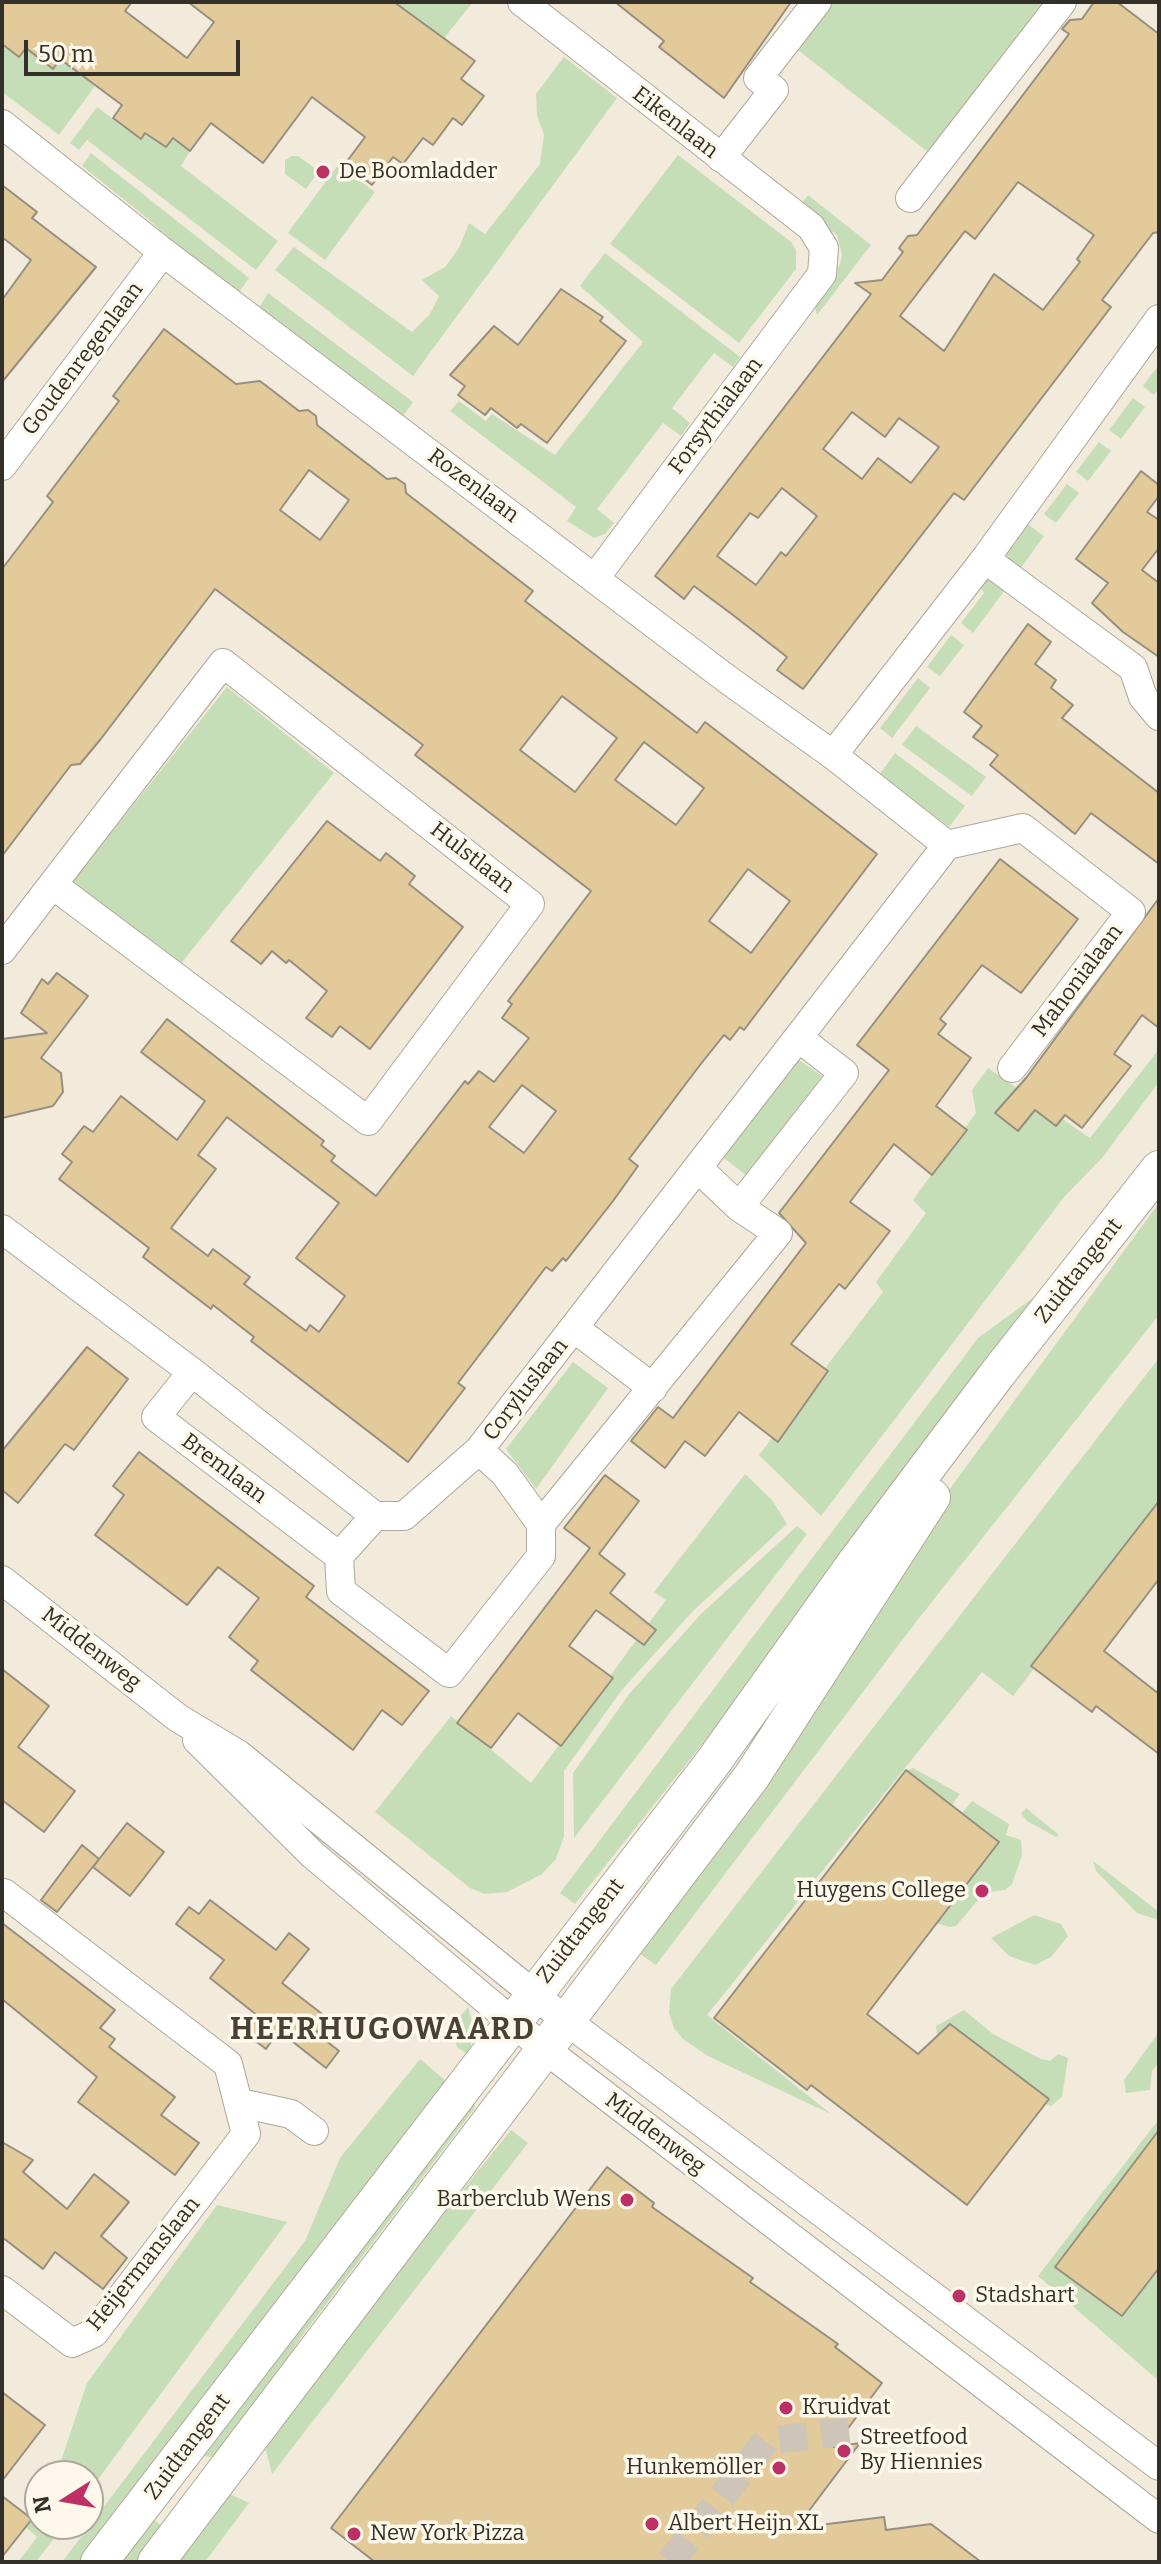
<!DOCTYPE html>
<meta charset="utf-8">
<style>
body{margin:0}
#map{position:relative;width:1161px;height:2564px;overflow:hidden;background:#f2eadb;font-family:Bitter,serif}
canvas{display:block}
.frame{position:absolute;inset:0;border:4px solid #33302a;pointer-events:none}
.north{position:absolute;left:24px;top:2460px;width:80px;height:80px;box-sizing:border-box;background:#fef8eb;border:2px solid #ada89e;border-radius:50%;rotate:259deg;font-size:22px;font-weight:700;line-height:32px;text-align:center;color:#33302a}
.north::after{content:'';display:block;margin:auto;width:28px;height:36px;background:#bc3066;clip-path:polygon(50% 0,100% 100%,50% 72%,0 100%)}
.scale{position:absolute;left:24px;top:40px;width:216px;height:36px;box-sizing:border-box;border:4px solid #33302a;border-top:0;padding-left:10px;font-size:24px;line-height:28px;white-space:nowrap;color:#33302a;-webkit-text-stroke:6px #fef8eb;paint-order:stroke}
</style>
<div id="map">
<canvas width="1161" height="2564"></canvas>
<div class="frame"></div>
<div class="north">N</div>
<div class="scale">50 m</div>
</div>
<script>
const c = document.querySelector('canvas').getContext('2d');
c.lineJoin = 'round';
function fill(path, color) { c.fillStyle = color; c.fill(path, 'evenodd'); }
const toPath = rows => new Path2D(rows.map(r => 'M' + r).join(''));
function stroke(path, color, width, dash) { c.strokeStyle = color; c.lineWidth = width; c.lineCap = dash ? 'butt' : 'round'; c.setLineDash(dash || []); c.stroke(path); }
function label(font, color, halo, rows, align = 'center') {
  c.font = font + ' Bitter,serif'; c.lineWidth = 7; c.setLineDash([]); c.textBaseline = 'middle'; c.strokeStyle = halo; c.fillStyle = color; for (const [text, x, y, turn = 0] of rows) {
    c.save(); c.translate(x, y); c.rotate((+turn || 0) * Math.PI / 180); c.textAlign = isNaN(turn) ? turn : align; if (halo) c.strokeText(text, 0, 0); c.fillText(text, 0, 0); c.restore();
  }
}
fill(toPath([
 [358,2,473,2,445,37,451,44],
 [822,2,1053,2,933,156,789,43],
 [2,44,26,48,53,69,60,59,95,86,59,135,2,92],
 [564,57,617,98,413,376,275,270,294,247,412,332,430,314,439,296,422,280,445,267,459,248,469,223,485,234,540,164,544,135,537,115,536,94],
 [97,107,140,139,145,133,166,147,173,138,190,151,181,166,278,241,256,270,87,140,79,150,70,143],
 [91,153,249,278,237,295,232,295,147,218,82,166],
 [678,155,791,242,796,250,796,269,739,343,610,244],
 [292,156,298,156,319,171,306,189,285,174,285,160],
 [338,165,375,192,325,260,288,233],
 [808,195,871,245,817,315,814,303,840,264,842,255,837,235,800,206],
 [605,253,740,357,733,367,714,353,672,408,690,423,681,436,663,423,597,509,614,523,605,534,594,538,567,521,576,507,450,411,459,401,486,421,492,414,555,455,643,342,580,286],
 [268,293,413,402,401,419,257,311],
 [1159,365,1159,388,1154,395,1143,386],
 [1133,398,1145,407,1121,439,1109,430],
 [1099,442,1111,451,1088,481,1076,472],
 [1067,484,1079,493,1056,523,1044,514],
 [1025,522,1044,536,1020,569,1008,560,1005,549],
 [985,576,1008,586,973,633,961,623,984,593,980,587],
 [951,635,964,645,940,676,927,667],
 [918,678,930,688,892,738,880,728],
 [227,687,334,773,179,966,73,881],
 [916,726,986,777,972,796,902,745],
 [895,753,965,806,949,827,880,774],
 [1159,1049,1159,1082,1102,1158,1064,1197,821,1516,759,1455,883,1292,876,1282,926,1213,913,1200,976,1113,972,1090,988,1068,1090,1138],
 [796,1058,822,1076,747,1176,724,1158],
 [1159,1203,1159,1315,916,1622,656,1965,633,1949,922,1527],
 [1041,1292,843,1567,575,1904,560,1893,978,1338],
 [1159,1358,1159,1505,1013,1696,982,1672,707,2015,831,2114,708,2056,683,2039,674,2028,669,2013,671,1989],
 [573,1362,608,1388,536,1489,506,1449],
 [745,1474,772,1500,787,1524,692,1612,621,1691,564,1771,564,1836,556,1859,542,1874,507,1892,485,1894,470,1888,375,1812,451,1716,531,1783,666,1600,654,1592],
 [797,1526,807,1534,574,1838,573,1773,630,1693,701,1614],
 [913,1768,960,1794,952,1805,907,1771],
 [972,1801,1009,1824,1006,1835,1021,1840,1022,1855,1012,1884,1005,1890,984,1893,956,1926,950,1927,936,1923,999,1842,962,1813],
 [1026,1808,1059,1835,1056,1837,1027,1821,1021,1814],
 [1093,1861,1159,1912,1159,1920,1137,1913,1096,1871],
 [1034,1915,1061,1924,1068,1936,1051,1957,1035,1965,1009,1956,991,1938],
 [468,2007,473,2025,470,2056,457,2047,453,2032,454,2024],
 [964,2010,993,2034,1041,2059,1050,2061,1058,2054,1068,2058,1062,2097,1051,2106,1045,2104,1048,2099,950,2024,937,2036,936,2026],
 [1159,2032,1159,2063,1152,2071,1150,2090,1126,2093,1124,2080],
 [420,2059,453,2087,84,2562,62,2562,305,2241,340,2158],
 [469,2099,475,2105,474,2109,302,2336,220,2458,202,2456],
 [1159,2119,1159,2381,1038,2276],
 [511,2130,528,2143,272,2474,266,2451,268,2432],
 [217,2205,287,2222,88,2493,88,2476,56,2476,87,2383],
 [230,2494,249,2503,205,2562,169,2562],
 [40,2499,40,2524,65,2524,36,2562,18,2562,37,2537,21,2523],
 [148,2515,168,2531,144,2562,112,2562]
]), '#c6deb8');
const building = toPath([
 [2,2,132,2,125,11,187,58,214,22,188,2,394,2,475,61,461,79,484,96,462,125,453,118,433,145,423,138,403,164,393,157,372,185,345,164,365,137,312,97,263,163,211,123,190,151,173,138,166,147,145,133,141,139,113,118,122,105,60,59,53,69,26,48,19,57,2,44,2,2],
 [615,2,791,2,724,98,659,47,664,41,615,2],
 [1094,2,1117,2,1159,34,1159,232,1153,233,1102,300,1111,307,964,500,954,493,803,689,777,670,787,657,733,615,694,586,684,599,655,576,871,294,855,283,882,280,903,252,899,248,908,236,917,235,1069,34,1062,29,1070,20,1082,19,1094,2],
 [1018,182,1094,235,1077,259,1080,262,1043,310,994,274,944,351,900,316,965,231,975,239,1018,182],
 [852,412,885,437,899,418,939,447,911,483,878,458,862,479,823,449,852,412],
 [782,488,817,516,786,556,781,552,756,585,717,556,750,513,758,518,782,488],
 [2,185,37,212,32,218,96,267,2,382,2,300,31,260,2,237,2,185],
 [561,289,603,317,600,321,626,341,547,443,521,424,517,428,491,408,485,415,458,395,465,386,450,375,494,326,518,345,561,289],
 [164,329,236,384,260,381,299,411,308,410,316,416,317,425,387,479,396,478,405,484,406,493,533,591,525,601,697,733,705,722,877,854,744,1030,740,1027,730,1040,724,1035,700,1065,629,1159,638,1166,613,1201,566,1261,563,1258,552,1271,546,1267,458,1383,465,1388,408,1462,251,1341,254,1337,213,1305,211,1309,143,1257,149,1248,59,1179,72,1162,62,1154,84,1126,93,1132,121,1096,177,1140,205,1101,141,1052,167,1019,324,1141,321,1145,335,1156,331,1161,376,1196,465,1081,468,1084,479,1071,494,1082,529,1038,502,1018,512,1004,508,1001,591,891,415,755,423,745,215,589,100,740,80,764,71,765,2,856,2,569,53,502,47,496,119,401,113,396,164,329],
 [309,470,349,500,320,540,280,510,309,470],
 [562,696,617,738,575,792,520,750,562,696],
 [644,742,704,788,676,825,615,780,644,742],
 [748,869,790,901,751,953,709,921,748,869],
 [522,1085,556,1111,524,1153,489,1127,522,1085],
 [227,1117,339,1203,296,1258,345,1296,319,1332,310,1325,306,1331,244,1284,250,1277,213,1249,208,1256,171,1228,216,1169,198,1155,227,1117],
 [1141,471,1159,485,1159,496,1147,512,1159,520,1159,548,1142,570,1159,583,1159,657,1123,632,1092,603,1108,583,1076,559,1141,471],
 [1028,624,1051,642,1035,664,1056,680,1051,688,1073,705,1062,718,1159,793,1159,864,1091,813,1075,834,990,765,998,755,973,737,982,726,964,712,1028,624],
 [327,821,380,861,386,853,415,876,409,884,463,927,370,1049,340,1026,332,1037,306,1018,327,991,289,960,286,963,272,951,261,964,231,941,327,821],
 [1000,859,1078,919,1021,993,982,965,940,1019,946,1024,938,1034,971,1058,936,1106,967,1130,932,1175,894,1144,850,1202,890,1231,845,1289,839,1284,791,1344,828,1371,778,1442,739,1412,705,1456,685,1441,665,1468,631,1441,658,1407,673,1418,806,1243,779,1213,889,1070,857,1045,1000,859],
 [1159,898,1159,1028,1142,1015,1114,1054,1131,1066,1082,1128,1065,1115,1056,1126,1035,1110,1018,1131,995,1113,1026,1078,1159,898],
 [57,973,88,996,41,1058,61,1073,63,1092,53,1106,2,1118,2,1039,47,1033,21,1013,42,979,48,984,57,973],
 [87,1347,128,1379,74,1450,65,1444,18,1503,2,1490,2,1451,87,1347],
 [139,1452,314,1586,306,1597,429,1691,402,1725,382,1710,353,1750,251,1670,258,1661,229,1637,259,1598,218,1567,187,1605,95,1535,124,1495,113,1486,139,1452],
 [605,1475,639,1501,599,1554,625,1574,610,1593,656,1630,644,1645,596,1610,569,1646,613,1678,561,1746,518,1713,491,1748,457,1723,590,1548,564,1528,605,1475],
 [1159,1501,1159,1579,1104,1651,1159,1694,1159,1754,1096,1706,1092,1712,1031,1666,1159,1501],
 [2,1669,49,1706,18,1747,75,1791,44,1832,2,1800,2,1669],
 [906,1770,999,1842,867,2014,918,2054,950,2024,1049,2099,967,2205,811,2085,807,2090,714,2018,906,1770],
 [127,1823,164,1852,130,1896,93,1867,127,1823],
 [82,1845,99,1859,57,1912,41,1900,82,1845],
 [210,1900,276,1950,289,1933,309,1949,282,1983,339,2027,315,2032,339,2051,326,2068,279,2031,266,2049,245,2033,258,2016,210,1978,224,1960,176,1924,189,1907,199,1914,210,1900],
 [2,1923,115,2010,100,2028,115,2039,109,2047,175,2097,161,2115,199,2143,175,2175,78,2102,97,2077,2,1999,2,1923],
 [1159,2130,1159,2268,1122,2316,1055,2267,1159,2130],
 [2,2142,33,2160,23,2172,67,2209,94,2174,129,2202,101,2236,127,2258,103,2289,55,2252,43,2269,2,2237,2,2142],
 [607,2167,654,2203,652,2207,753,2278,750,2282,838,2344,835,2347,882,2383,834,2447,860,2443,796,2528,884,2517,886,2530,931,2524,981,2562,375,2562,331,2528,607,2167],
 [2,2392,45,2425,2,2481,2,2392],
 [2,2496,32,2519,2,2557,2,2496]
]);
fill(building, '#e2ca9a');
stroke(building, '#968f80', 2);
stroke(toPath([
 [670,2562,766,2441,858,2430]
]), '#ccc5b8', 28, [28, 14]);
const minor = toPath([
 [522,2,811,227,824,248,822,274,595,578],
 [2,124,163,252,727,679,833,755,947,845],
 [721,158,774,90,758,78,817,2],
 [910,198,1062,2],
 [2,466,163,252],
 [985,559,1133,668,1143,697,1159,716],
 [833,755,985,559,1159,319],
 [947,845,1023,828,1131,912,1012,1068],
 [2,950,223,663,530,904,368,1121,53,885],
 [739,1207,844,1073,800,1039],
 [2,1229,192,1372,375,1516,404,1516,479,1450],
 [574,1328,653,1388],
 [192,1372,156,1417,339,1556],
 [375,1516,339,1556,341,1591,449,1673,541,1556,541,1524,505,1474,479,1450,947,845],
 [541,1524,778,1233,739,1207,699,1169],
 [2,1580,178,1718,238,1754,568,2022,1159,2466],
 [197,1740,313,1855,546,2050,1159,2519],
 [240,2103,291,2114,314,2131],
 [2,2290,72,2343,94,2333,246,2134,228,2064,4,1893]
]);
const major = toPath([
 [99,2562,711,1765,856,1562,998,1373,1159,1169],
 [156,2562,752,1776,932,1497]
]);
stroke(minor, '#afa798', 30);
stroke(major, '#afa798', 38);
stroke(minor, '#fff', 28);
stroke(major, '#fff', 36);
for (const [x, y, r, color] of [
 [323,172,8,"#bc3066"],
 [982,1891,8,"#bc3066"],
 [627,2200,8,"#bc3066"],
 [959,2296,8,"#bc3066"],
 [786,2408,8,"#bc3066"],
 [844,2451,8,"#bc3066"],
 [779,2468,8,"#bc3066"],
 [652,2524,8,"#bc3066"],
 [354,2534,8,"#bc3066"]
]) { const dot = new Path2D(); dot.arc(x, y, r, 0, 2 * Math.PI); c.fillStyle = color; c.fill(dot); stroke(dot, '#fef8eb', 3); }
label('22px', '#33302a', '#fef8eb', [
 ["Eikenlaan",675,123,38],
 ["Goudenregenlaan",83,359,-53],
 ["Forsythialaan",716,416,-53],
 ["Rozenlaan",473,486,37],
 ["Hulstlaan",472,858,38],
 ["Mahonialaan",1078,981,-53],
 ["Zuidtangent",1079,1271,-52],
 ["Coryluslaan",526,1390,-52],
 ["Bremlaan",224,1469,37],
 ["Middenweg",91,1649,38],
 ["Zuidtangent",581,1931,-52],
 ["Middenweg",655,2134,37],
 ["Heijermanslaan",144,2264,-51],
 ["Zuidtangent",188,2447,-53]
]);
label('22px', '#33302a', '#fef8eb', [
 ["De Boomladder",339,172],
 ["Huygens College",966,1891,"right"],
 ["Barberclub Wens",611,2200,"right"],
 ["Stadshart",975,2296],
 ["Kruidvat",802,2408],
 ["Streetfood",860,2438],
 ["By Hiennies",860,2463],
 ["Hunkemöller",763,2468,"right"],
 ["Albert Heijn XL",668,2524],
 ["New York Pizza",370,2534]
], 'left');
c.letterSpacing = '2px';
label('bold 30px', '#484134', '#fef8eb', [
 ["HEERHUGOWAARD",383,2031]
]);
c.letterSpacing = '0px';
</script>
